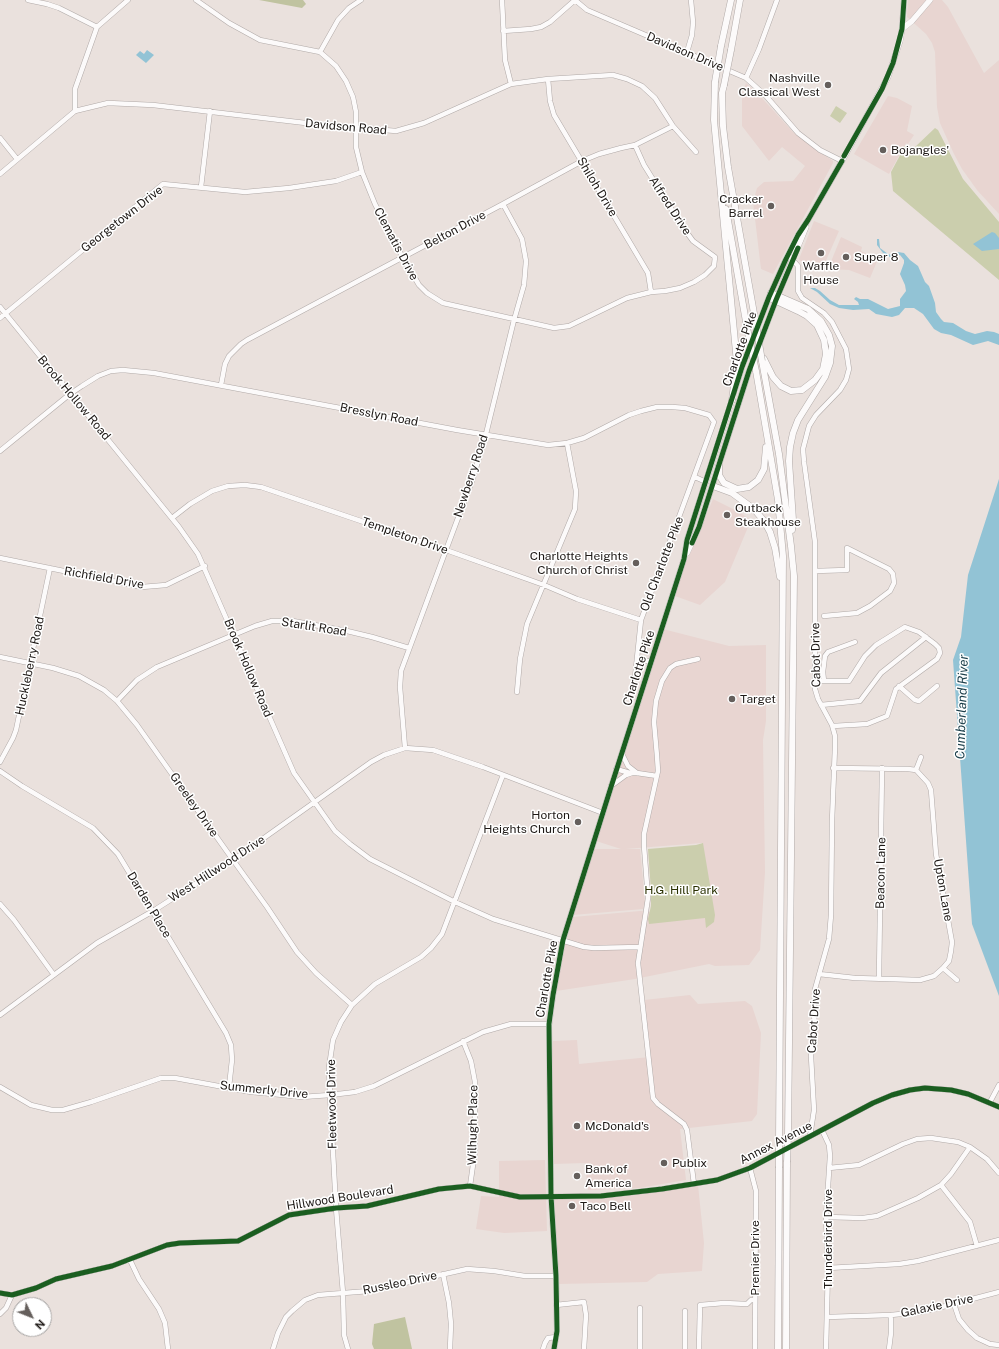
<!DOCTYPE html>
<style>
body{margin:0}
#map{position:relative;width:999px;height:1349px;overflow:hidden;background:#eae1dd;font-family:"Public Sans",sans-serif}
canvas{display:block}
.north{position:absolute;left:12px;top:1297px;width:40px;height:40px;box-sizing:border-box;background:#fff;border:1px solid #a5a3a2;border-radius:50%;rotate:133deg;font-size:11px;font-weight:700;line-height:16px;text-align:center;color:#1e1916}
.north::after{content:'';display:block;margin:auto;width:14px;height:18px;background:#655f5c;clip-path:polygon(50% 0,100% 100%,50% 72%,0 100%)}
</style>
<div id="map">
<canvas width="999" height="1349"></canvas>
<div class="north">N</div>
</div>
<script>
const c = document.querySelector('canvas').getContext('2d');
c.lineJoin = 'round';
function fill(path, color) { c.fillStyle = color; c.fill(path, 'evenodd'); }
const toPath = rows => new Path2D(rows.map(r => 'M' + r).join(''));
function stroke(path, color, width, dash) { c.strokeStyle = color; c.lineWidth = width; c.lineCap = dash ? 'butt' : 'round'; c.setLineDash(dash || []); c.stroke(path); }
function label(font, color, halo, rows, align = 'center') {
  c.font = font + ' "Public Sans",sans-serif'; c.lineWidth = 3; c.setLineDash([]); c.textBaseline = 'middle'; c.strokeStyle = halo; c.fillStyle = color; for (const [text, x, y, turn = 0] of rows) {
    c.save(); c.translate(x, y); c.rotate((+turn || 0) * Math.PI / 180); c.textAlign = isNaN(turn) ? turn : align; if (halo) c.strokeText(text, 0, 0); c.fillText(text, 0, 0); c.restore();
  }
}
fill(toPath([
 [908,0,942,0,948,7,984,73,999,60,999,214,977,190,962,169,954,154,940,123,937,107,935,52,932,43,926,34,907,17],
 [746,83,761,97,793,132,833,161,833,163,773,274,761,269,753,202,757,188,764,182,793,181,805,166,782,147,769,161,742,126,742,95],
 [888,96,897,98,912,106,907,131,914,135,908,144,906,143,889,174,854,154],
 [814,221,839,231,824,265,804,265,799,259],
 [841,237,862,247,861,251,878,259,870,278,849,270,828,269],
 [713,499,739,512,751,520,725,582,700,605,675,596,685,565],
 [663,629,729,646,766,645,766,721,763,740,765,872,760,950,749,965,715,966,709,964,635,979,556,991,563,953,573,917,640,911,705,916,702,843,625,849,640,849,645,902,643,909,573,915,594,849,621,849,596,841],
 [690,995,698,1004,745,1001,752,1006,761,1033,757,1114,752,1121,680,1129,686,1180,639,1188,588,1190,585,1163,554,1164,551,1071,553,1041,577,1040,579,1064,650,1057,644,1000],
 [545,1160,547,1231,504,1233,476,1229,481,1196,499,1197,499,1161],
 [698,1185,704,1243,702,1271,658,1274,647,1282,559,1284,554,1199,594,1198,628,1196]
]), '#e8d5d1');
fill(toPath([
 [836,106,847,113,840,123,830,116],
 [935,128,938,130,963,179,999,222,999,280,893,191,891,172,905,146,910,148,915,147],
 [703,843,715,915,714,922,706,928,705,918,649,924,648,919,651,906,651,891,648,849,696,845]
]), '#cbcead');
fill(toPath([
 [259,0,303,0,306,4,302,8],
 [405,1317,412,1349,374,1349,372,1344,374,1324]
]), '#c0c3a0');
fill(toPath([
 [147,50,154,55,146,63,136,55,140,51,144,54],
 [992,232,995,233,999,238,999,249,982,251,973,244],
 [877,239,879,239,880,248,888,254,892,255,898,252,904,253,910,260,918,266,925,282,929,286,935,303,936,312,941,319,944,322,953,323,966,331,975,334,987,331,994,332,999,334,999,345,988,341,973,345,951,335,941,333,934,329,923,314,914,308,905,308,899,315,892,317,876,314,869,309,853,310,839,308,830,304,817,292,810,288,815,288,820,291,830,300,839,305,859,305,858,302,854,299,856,297,860,299,868,299,888,309,900,306,900,299,906,291,905,285,900,274,904,263,904,260,900,255,890,257,883,253,877,245],
 [999,479,999,996,972,924,953,660,961,637,968,575]
]), '#92c3d5');
const minor = toPath([
 [28,0,47,4,59,8,97,27],
 [196,0,229,23,260,40,320,52,336,66,346,81,353,97,356,112,356,147,362,172,375,204,403,258,419,285,427,293,443,303,554,328,569,326,627,298,651,292,665,291,680,288,694,282,705,275,714,266,715,257,693,241,682,226,644,165,635,145],
 [502,0,505,60,511,84],
 [575,0,587,10,746,78,766,96,798,133,820,150,842,161],
 [503,31,531,29,541,27,550,22,575,0],
 [320,52,338,20,349,8,361,0],
 [687,52,692,35,693,22,691,0],
 [746,78,759,49,777,0],
 [548,79,550,101,554,115,648,273,651,292],
 [75,111,75,89,97,27,128,0],
 [0,138,17,159],
 [0,174,75,111,108,103,153,105,314,124,396,131,424,123,511,84,548,79,613,75,627,79,642,86,655,98,673,126,696,152],
 [201,187,210,111],
 [791,258,798,266,798,291,802,298,824,313,832,322,846,349,849,369,846,380,840,390,816,415,809,426,803,449,804,462,815,542,815,689,818,699,832,725,835,736,835,747,832,821,831,915,829,939,815,989,814,1013,815,1029,811,1056,814,1110,810,1136],
 [0,307,179,527,198,554,294,773,335,831,350,844,370,859,455,902,493,919,584,947,594,948,640,947],
 [0,318,163,184,245,192,289,188,336,181,362,172],
 [221,385,225,364,229,356,241,344,247,340,503,204,582,161,599,154,621,148,635,145,673,126],
 [0,451,70,394,82,386,98,376,111,371,123,370,154,373,457,430,548,445,567,443,584,438,629,415,641,411,657,407,672,407,685,408,709,415,714,422,641,620,635,677],
 [695,477,706,482],
 [172,518,190,504,212,491,228,486,245,485,261,487,446,550,544,585,577,599,641,620],
 [0,558,142,587,166,585,205,566],
 [815,571,847,570,847,548,889,569,893,574,894,583,890,591,870,606,857,613,824,616],
 [0,657,53,668,79,676,104,690,117,701,137,725,233,860,267,907,297,952,316,973,352,1005],
 [637,658,651,662],
 [815,681,849,681,865,656,876,645,905,627,919,632,935,644,939,648,940,653,937,659,896,689,887,716,867,724,833,726],
 [824,681,823,672,825,656,828,652,855,642],
 [899,686,915,700,919,701,937,686],
 [517,692,520,659,527,624,575,509,576,491,567,443],
 [117,701,137,680,157,667,255,626,272,621,293,621,347,631,372,637,409,648],
 [821,705,860,701,881,673,926,637],
 [405,748,400,687,401,671,446,550,473,478,486,434,514,320,524,285,526,261,522,239,503,204],
 [622,754,628,766,637,773],
 [0,762,13,738,16,730,50,568],
 [616,769,630,773],
 [916,770,921,757],
 [0,771,22,786,93,828,118,854,226,1033,231,1045,232,1060,229,1087],
 [611,786,626,775,632,773,637,773,657,776],
 [0,904,14,920,54,975],
 [943,968,957,980],
 [819,974,855,978,920,980,934,976,943,968,949,961,951,951,952,942,936,854,931,790,928,783,916,770,908,769,833,768],
 [879,978,882,768],
 [0,1015,97,943,153,911,233,860,371,762,384,755,405,748,433,750,483,767,603,813],
 [463,1041,471,1061,475,1082,475,1151,470,1186],
 [0,1087,31,1105,52,1110,63,1110,91,1102,161,1078,175,1078,251,1092,273,1094,302,1097,330,1095,355,1092,374,1086,483,1032,511,1024,549,1024],
 [990,1102,999,1085],
 [822,1130,829,1145,830,1156,826,1217,828,1268,826,1349],
 [750,1168,756,1191,755,1349],
 [829,1168,859,1165,903,1144,917,1139,931,1138,958,1142,970,1147,987,1159,999,1173],
 [694,1184,687,1130,684,1124,658,1104,653,1098,638,963,648,898,644,846,644,834,658,771,657,756,654,722,656,701,662,681,670,668,676,664,698,659],
 [941,1185,970,1222,977,1246],
 [826,1217,863,1218,877,1216,918,1198,941,1185,951,1174,970,1147],
 [130,1260,139,1279,159,1309,165,1323,168,1349],
 [828,1268,899,1264,918,1261,999,1240],
 [443,1274,449,1303,451,1324,450,1349],
 [0,1293,12,1295,36,1288,56,1279,112,1266,167,1245,180,1243,238,1241,289,1215,336,1208,367,1206,439,1189,470,1186,520,1197,601,1196,662,1189,717,1180,750,1168,873,1103,892,1095,910,1090,925,1088,951,1090,968,1094,999,1107],
 [954,1304,959,1319,968,1330,977,1338,990,1344,999,1345],
 [556,1305,584,1302,586,1315,584,1349],
 [685,1311,685,1349],
 [0,1314,6,1308,12,1295],
 [827,1317,891,1315,920,1312,938,1308,999,1292],
 [273,1349,278,1333,286,1317,292,1311,305,1300,318,1295,369,1291,467,1269,494,1271,525,1276,556,1276],
 [348,1349,344,1335,343,1293,336,1208,330,1095,329,1067,333,1040,341,1022,352,1005,375,984,421,957,431,948,442,934,503,775],
 [543,1349,545,1343,548,1338,556,1337],
 [640,1349,640,1308],
 [699,1349,700,1305,724,1303,747,1304,751,1300,755,1300],
 [889,1349,891,1333,891,1315]
]);
const major = toPath([
 [902,29,912,21,930,0],
 [735,389,742,367,769,297,786,259,798,235,808,220,842,161,888,77,900,41,902,29,904,0],
 [687,553,699,527,749,371,776,300,806,227],
 [554,1349,557,1331,556,1276,551,1196,549,1025,553,995,563,940,611,787,684,559,687,540,733,397]
]);
const highway = toPath([
 [721,46,731,0],
 [731,50,740,0],
 [715,82,714,120,737,363,732,400],
 [724,85,722,93,723,126,728,167,755,319],
 [726,209,748,333],
 [771,293,808,309,821,321,829,335,832,346,830,363,825,377,798,420,793,433,790,447,789,461,793,520,792,530],
 [764,359,773,377,781,386,791,391,802,390,815,380,823,369,826,354,824,340,817,325,807,316,798,311,770,298],
 [762,361,779,454,791,546,794,576,788,1136],
 [756,371,778,500,783,556,779,1141],
 [719,466,719,475,724,483,737,489,749,487,758,480,764,469,766,447],
 [713,486,732,493,754,509,764,521,770,532,775,548,780,577],
 [778,1349,779,1168],
 [786,1349,787,1162]
]);
stroke(minor, '#b0a9a7', 5.5);
stroke(major, '#b0a9a7', 6);
stroke(highway, '#b0a9a7', 7);
stroke(minor, '#fcfafa', 4.5);
stroke(major, '#fcfafa', 5.5);
stroke(highway, '#fcfafa', 6);
const highwayBridge = toPath([
 [715,82,721,46],
 [724,85,731,50],
 [755,319,762,361],
 [748,333,756,371],
 [787,1162,788,1136],
 [779,1168,779,1141]
]);
stroke(highwayBridge, '#b0a9a7', 7, []);
stroke(highwayBridge, '#fcfafa', 6);
stroke(toPath([
 [844,156,882,89,893,63,902,29,904,0],
 [692,543,699,527,749,371,776,300,798,248],
 [0,1293,12,1295,36,1288,56,1279,112,1266,167,1245,180,1243,238,1241,289,1215,336,1208,367,1206,439,1189,470,1186,520,1197,601,1196,662,1189,717,1180,750,1168,873,1103,892,1095,910,1090,925,1088,951,1090,968,1094,999,1107],
 [554,1349,557,1331,556,1276,551,1196,549,1024,553,995,563,940,611,787,684,559,687,540,742,367,769,297,786,259,798,235,808,220,842,161]
]), '#1b5e20', 5);
for (const [x, y, r, color] of [
 [828,85,4,"#655f5c"],
 [883,150,4,"#655f5c"],
 [771,206,4,"#655f5c"],
 [821,253,4,"#655f5c"],
 [846,257,4,"#655f5c"],
 [727,515,4,"#655f5c"],
 [636,563,4,"#655f5c"],
 [732,699,4,"#655f5c"],
 [578,822,4,"#655f5c"],
 [577,1126,4,"#655f5c"],
 [664,1163,4,"#655f5c"],
 [577,1176,4,"#655f5c"],
 [572,1206,4,"#655f5c"]
]) { const dot = new Path2D(); dot.arc(x, y, r, 0, 2 * Math.PI); c.fillStyle = color; c.fill(dot); stroke(dot, '#fff', 1.5); }
label('12px', '#1e1916', '#fff', [
 ["Davidson Drive",685,52,23],
 ["Davidson Road",346,127,5],
 ["Shiloh Drive",597,187,59],
 ["Alfred Drive",670,206,57],
 ["Georgetown Drive",122,219,-38],
 ["Belton Drive",455,230,-28],
 ["Clematis Drive",396,244,62],
 ["Charlotte Pike",740,349,-70],
 ["Brook Hollow Road",74,398,50],
 ["Bresslyn Road",379,415,11],
 ["Newberry Road",471,476,-72],
 ["Templeton Drive",405,536,19],
 ["Old Charlotte Pike",662,564,-69],
 ["Richfield Drive",104,578,10],
 ["Starlit Road",314,627,9],
 ["Cabot Drive",816,655,-91],
 ["Huckleberry Road",30,666,-78],
 ["Brook Hollow Road",248,668,67],
 ["Charlotte Pike",639,668,-72],
 ["Greeley Drive",194,805,55],
 ["West Hillwood Drive",217,869,-33],
 ["Beacon Lane",881,873,-89],
 ["Upton Lane",943,890,80],
 ["Darden Place",149,905,59],
 ["Charlotte Pike",547,979,-80],
 ["Cabot Drive",814,1021,-86],
 ["Summerly Drive",264,1090,6],
 ["Fleetwood Drive",332,1104,-91],
 ["Wilhugh Place",473,1125,-89],
 ["Annex Avenue",776,1143,-27],
 ["Hillwood Boulevard",340,1198,-9],
 ["Thunderbird Drive",828,1239,-90],
 ["Premier Drive",755,1258,-90],
 ["Russleo Drive",400,1283,-12],
 ["Galaxie Drive",937,1306,-12]
]);
label('12px', '#1e1916', '#fff', [
 ["Nashville",820,78,"right"],
 ["Classical West",820,92,"right"],
 ["Bojangles'",891,150],
 ["Cracker",763,199,"right"],
 ["Barrel",763,213,"right"],
 ["Super 8",854,257],
 ["Waffle",821,266,"center"],
 ["House",821,280,"center"],
 ["Outback",735,508],
 ["Steakhouse",735,522],
 ["Charlotte Heights",628,556,"right"],
 ["Church of Christ",628,570,"right"],
 ["Target",740,699],
 ["Horton",570,815,"right"],
 ["Heights Church",570,829,"right"],
 ["McDonald's",585,1126],
 ["Publix",672,1163],
 ["Bank of",585,1169],
 ["America",585,1183],
 ["Taco Bell",580,1206]
], 'left');
label('12px', '#293000', '#fff', [
 ["H.G. Hill Park",681,890]
]);
label('italic 13px', '#1d404c', '#fff', [
 ["Cumberland River",962,707,-88]
]);
</script>
